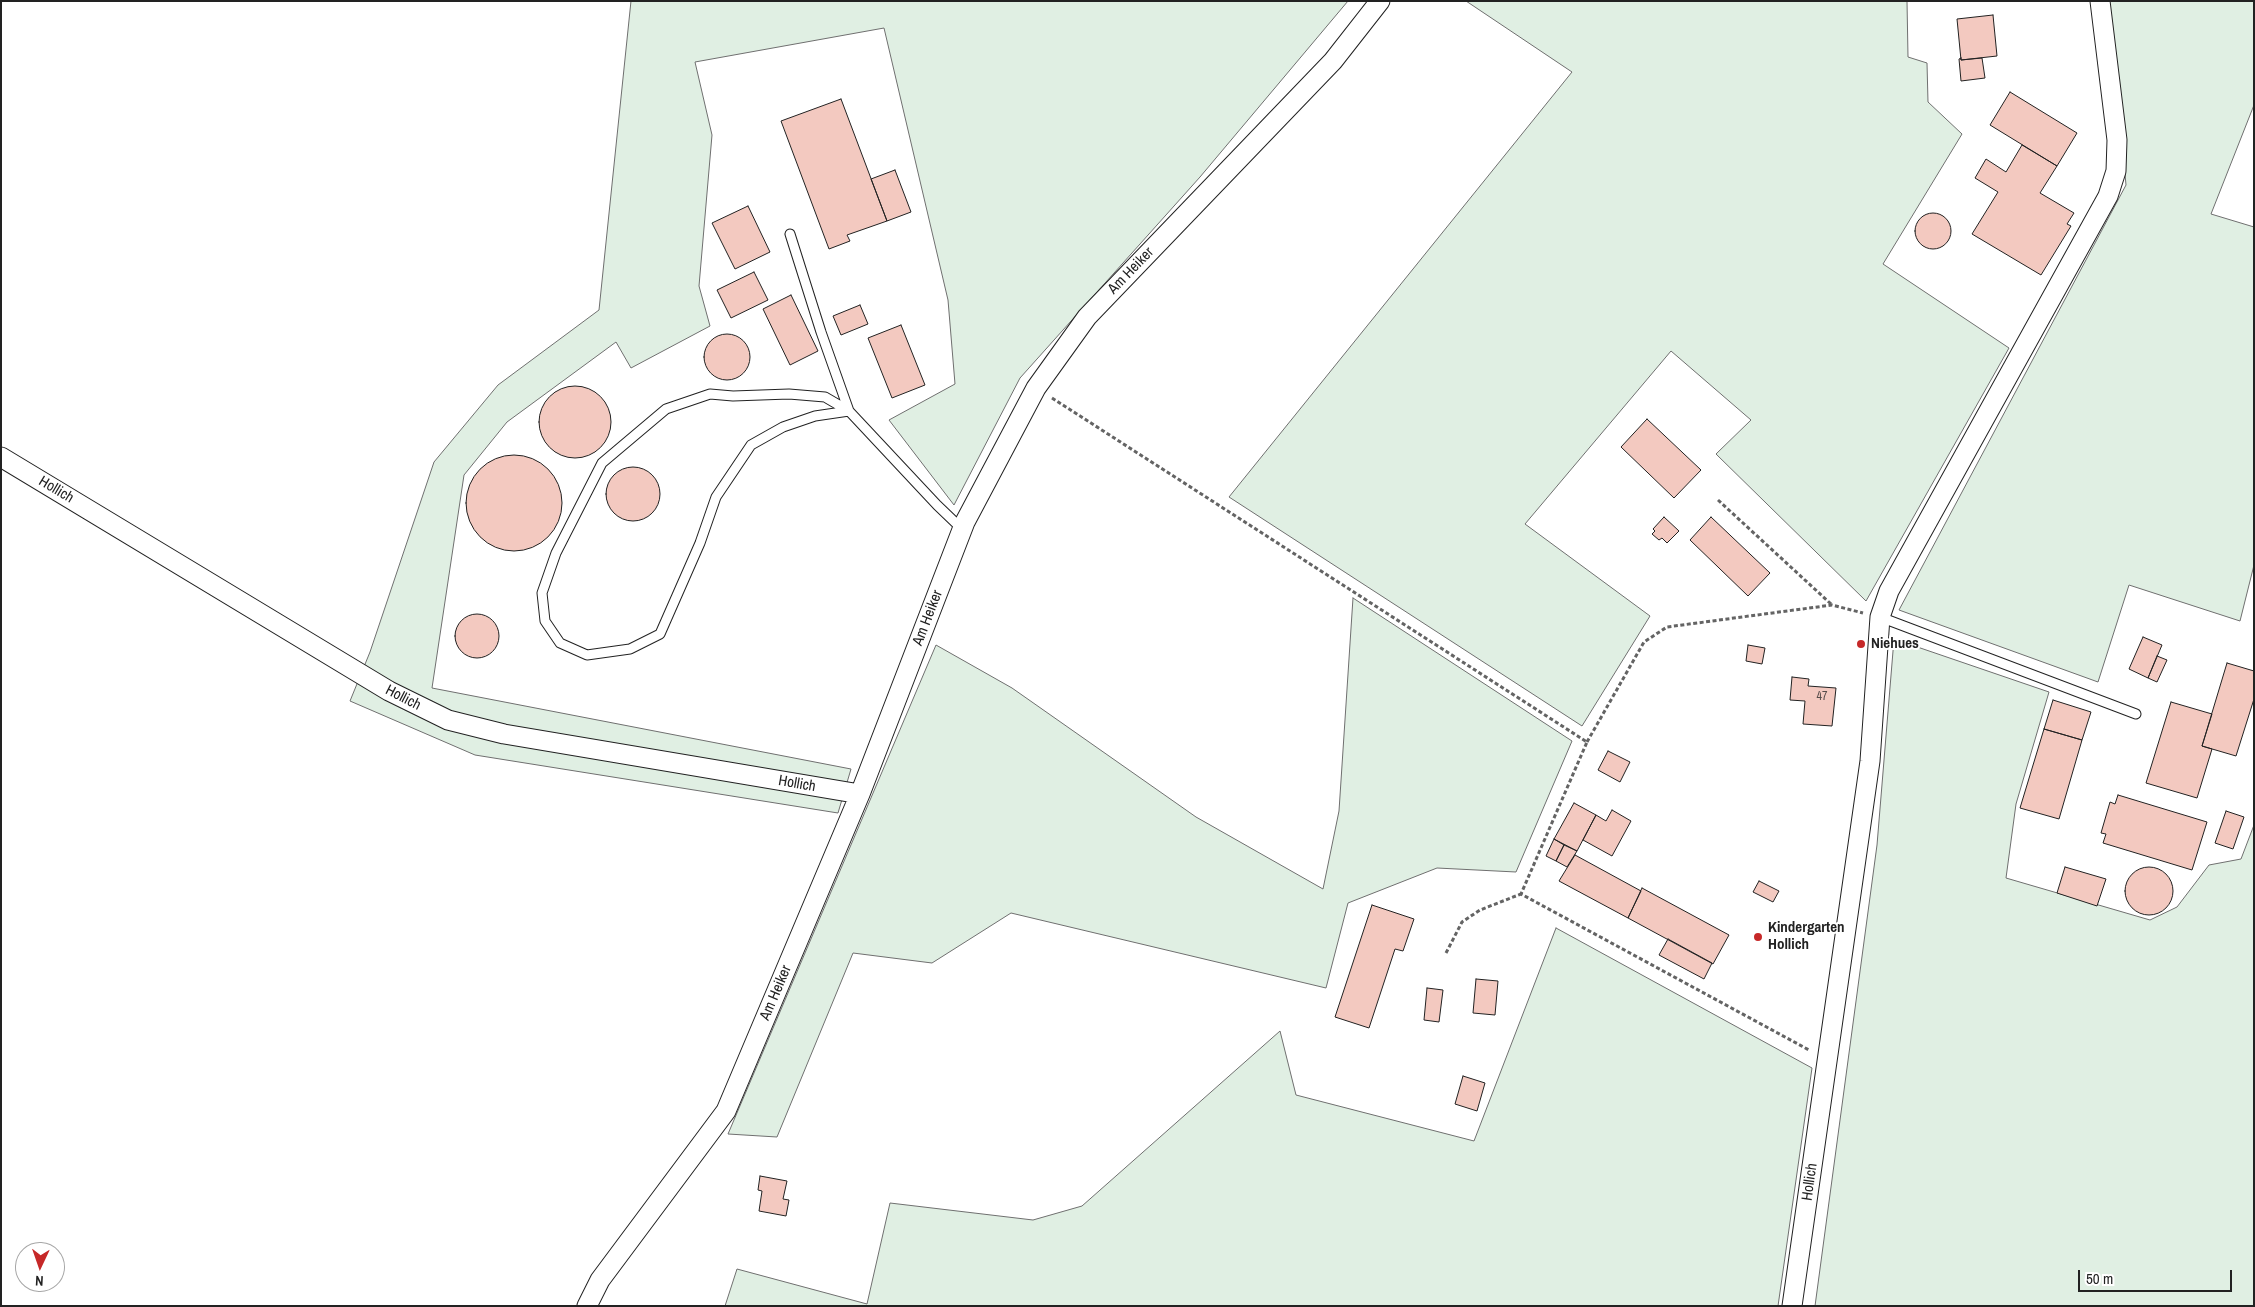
<!DOCTYPE html>
<style>
body{margin:0}
#map{position:relative;width:2255px;height:1307px;overflow:hidden;background:#fff;font-family:"Archivo Narrow",sans-serif}
canvas{display:block}
.frame{position:absolute;inset:0;border:2px solid #222;pointer-events:none}
.north{position:absolute;left:15px;top:1242px;width:50px;height:50px;box-sizing:border-box;background:#fff;border:1px solid #a7a7a7;border-radius:50%;rotate:183deg;font-size:14px;font-weight:700;line-height:20px;text-align:center;color:#222}
.north::after{content:'';display:block;margin:auto;width:18px;height:22px;background:#c62828;clip-path:polygon(50% 0,100% 100%,50% 72%,0 100%)}
.scale{position:absolute;left:2078px;top:1270px;width:154px;height:22px;box-sizing:border-box;border:2px solid #222;border-top:0;padding-left:6px;font-size:15px;line-height:18px;white-space:nowrap;color:#222;-webkit-text-stroke:4px #fff;paint-order:stroke}
</style>
<div id="map">
<canvas width="2255" height="1307"></canvas>
<div class="frame"></div>
<div class="north">N</div>
<div class="scale">50 m</div>
</div>
<script>
const c = document.querySelector('canvas').getContext('2d');
c.lineJoin = 'round';
function fill(path, color) { c.fillStyle = color; c.fill(path, 'evenodd'); }
const toPath = rows => new Path2D(rows.map(r => 'M' + r).join(''));
function stroke(path, color, width, dash) { c.strokeStyle = color; c.lineWidth = width; c.lineCap = dash ? 'butt' : 'round'; c.setLineDash(dash || []); c.stroke(path); }
function label(font, color, halo, rows, align = 'center') {
  c.font = font + ' "Archivo Narrow",sans-serif'; c.lineWidth = 4; c.setLineDash([]); c.textBaseline = 'middle'; c.strokeStyle = halo; c.fillStyle = color; for (const [text, x, y, turn = 0] of rows) {
    c.save(); c.translate(x, y); c.rotate((+turn || 0) * Math.PI / 180); c.textAlign = isNaN(turn) ? turn : align; if (halo) c.strokeText(text, 0, 0); c.fillText(text, 0, 0); c.restore();
  }
}
const green = toPath([
 [631,1,1348,1,1200,177,1020,378,954,505,889,420,955,384,948,300,884,28,695,62,712,135,699,286,710,326,631,368,616,342,507,422,464,475,432,688,851,769,838,813,475,755,350,701,370,652,434,462,498,385,599,310,631,1],
 [1466,1,1907,1,1908,57,1927,63,1928,102,1962,134,1883,264,2009,348,1866,601,1716,454,1751,420,1671,351,1525,524,1650,616,1582,726,1229,497,1572,72,1466,1],
 [2109,1,2254,1,2254,105,2211,214,2254,227,2254,565,2240,621,2129,585,2098,682,1899,610,2126,185,2109,1],
 [1353,598,1572,741,1516,872,1437,868,1348,903,1326,988,1011,913,932,963,853,953,777,1137,728,1134,936,645,1012,688,1196,817,1323,889,1339,811,1353,598],
 [1894,639,2049,692,2016,804,2006,878,2150,920,2177,907,2209,865,2241,859,2254,825,2254,1306,1815,1306,1877,845,1894,639],
 [1556,928,1812,1068,1778,1306,725,1306,737,1269,867,1304,890,1203,1033,1220,1082,1206,1280,1031,1296,1095,1474,1141,1556,928]
]);
fill(green, '#e0efe3');
stroke(green, '#6f6f6f', 1);
const building = toPath([
 [1993,15,1997,56,1961,60,1957,19,1993,15],
 [1961,58,1961,60,1982,58,1985,78,1961,81,1959,59,1961,58],
 [2010,92,2077,133,2057,166,1990,125,2010,92],
 [841,99,887,221,847,235,850,241,829,249,781,121,841,99],
 [2022,145,2057,166,2040,193,2074,213,2067,224,2071,226,2041,275,1972,234,1998,192,1975,178,1986,159,2006,172,2022,145],
 [895,170,911,212,887,221,871,179,895,170],
 [748,206,770,252,735,269,712,223,748,206],
 '1915 231a18 18 0 1 1 36 0a18 18 0 1 1-36 0Z',
 [754,272,768,300,731,318,717,290,754,272],
 [791,295,818,351,790,365,763,309,791,295],
 [860,305,868,324,841,335,833,316,860,305],
 [901,325,925,385,892,398,868,338,901,325],
 '704 357a23 23 0 1 1 46 0a23 23 0 1 1-46 0Z',
 '539 422a36 36 0 1 1 72 0a36 36 0 1 1-72 0Z',
 [1647,419,1701,470,1674,498,1621,447,1647,419],
 '466 503a48 48 0 1 1 96 0a48 48 0 1 1-96 0Z',
 '606 494a27 27 0 1 1 54 0a27 27 0 1 1-54 0Z',
 [1664,517,1679,531,1667,543,1662,538,1659,540,1652,534,1655,531,1653,529,1664,517],
 [1711,517,1770,573,1748,596,1690,540,1711,517],
 '455 636a22 22 0 1 1 44 0a22 22 0 1 1-44 0Z',
 [2143,637,2162,645,2148,678,2129,669,2143,637],
 [1748,645,1765,648,1762,664,1746,661,1748,645],
 [2157,656,2167,660,2157,682,2148,678,2157,656],
 [2227,663,2254,671,2254,699,2236,756,2202,746,2227,663],
 [1792,677,1809,679,1808,686,1836,688,1832,726,1803,724,1805,701,1790,700,1792,677],
 [2053,700,2091,712,2082,740,2044,729,2053,700],
 [2171,702,2212,714,2202,746,2212,749,2197,798,2146,783,2171,702],
 [2044,729,2082,740,2059,819,2020,808,2044,729],
 [1608,751,1630,762,1620,782,1598,770,1608,751],
 [2118,795,2207,822,2192,870,2103,843,2106,834,2101,833,2110,802,2115,804,2118,795],
 [1574,803,1596,815,1577,851,1554,839,1574,803],
 [1612,810,1631,821,1612,856,1583,840,1596,815,1606,821,1612,810],
 [2226,811,2244,817,2233,849,2215,843,2226,811],
 [1554,839,1564,845,1556,861,1546,856,1554,839],
 [1564,845,1577,851,1567,867,1556,861,1564,845],
 [1575,855,1641,891,1628,918,1559,881,1575,855],
 [2065,867,2106,879,2097,906,2057,893,2065,867],
 '2125 891a24 24 0 1 1 48 0a24 24 0 1 1-48 0Z',
 [1759,881,1779,891,1773,902,1753,892,1759,881],
 [1642,888,1729,935,1713,964,1628,918,1642,888],
 [1372,905,1414,919,1403,951,1395,949,1369,1028,1335,1017,1372,905],
 [1668,939,1712,963,1704,979,1659,955,1668,939],
 [1476,979,1498,981,1495,1015,1473,1013,1476,979],
 [1427,988,1443,990,1439,1022,1424,1020,1427,988],
 [1463,1076,1485,1083,1477,1111,1455,1104,1463,1076],
 [760,1176,787,1181,783,1199,789,1200,786,1216,759,1211,762,1191,758,1190,760,1176]
]);
fill(building, '#f3c9c0');
stroke(building, '#222', 1);
const lane = toPath([
 [790,234,821,332,849,411],
 [849,411,825,397,789,394,733,396,710,394,666,409,602,463,556,553,542,593,545,621,560,643,587,655,630,649,660,634,700,543,716,497,751,445,783,427,815,416,849,411,937,505,962,529],
 [1880,617,2136,714]
]);
const street = toPath([
 [1,457,389,691,448,720,504,734,860,794],
 [587,1306,600,1280,726,1111,860,794,965,522,1036,388,1087,317,1333,61,1380,1],
 [1792,1306,1870,761,1880,617,1889,591,2108,196,2116,171,2117,140,2100,1]
]);
stroke(lane, '#222', 11);
stroke(street, '#222', 21);
stroke(toPath([
 [1052,398,1587,742,1521,894,1809,1050],
 [1718,500,1831,604],
 [1587,742,1644,642,1667,627,1832,605,1863,613],
 [1446,953,1462,922,1480,910,1521,894]
]), '#646464', 3, [4, 2.5]);
stroke(lane, '#fff', 9);
stroke(street, '#fff', 19);
for (const [x, y, r, color] of [
 [1861,644,5,"#c62828"],
 [1758,937,5,"#c62828"]
]) { const dot = new Path2D(); dot.arc(x, y, r, 0, 2 * Math.PI); c.fillStyle = color; c.fill(dot); stroke(dot, '#fff', 2); }
label('12px', '#564c4a', null, [
 ["47",1822,697]
]);
label('15px', '#222', '#fff', [
 ["Am Heiker",1131,271,-46],
 ["Hollich",56,490,31],
 ["Am Heiker",928,618,-69],
 ["Hollich",403,698,27],
 ["Hollich",797,784,10],
 ["Am Heiker",776,993,-67],
 ["Hollich",1810,1182,-82]
]);
label('bold 15px', '#222', '#fff', [
 ["Niehues",1871,644],
 ["Kindergarten",1768,928],
 ["Hollich",1768,945]
], 'left');
</script>
